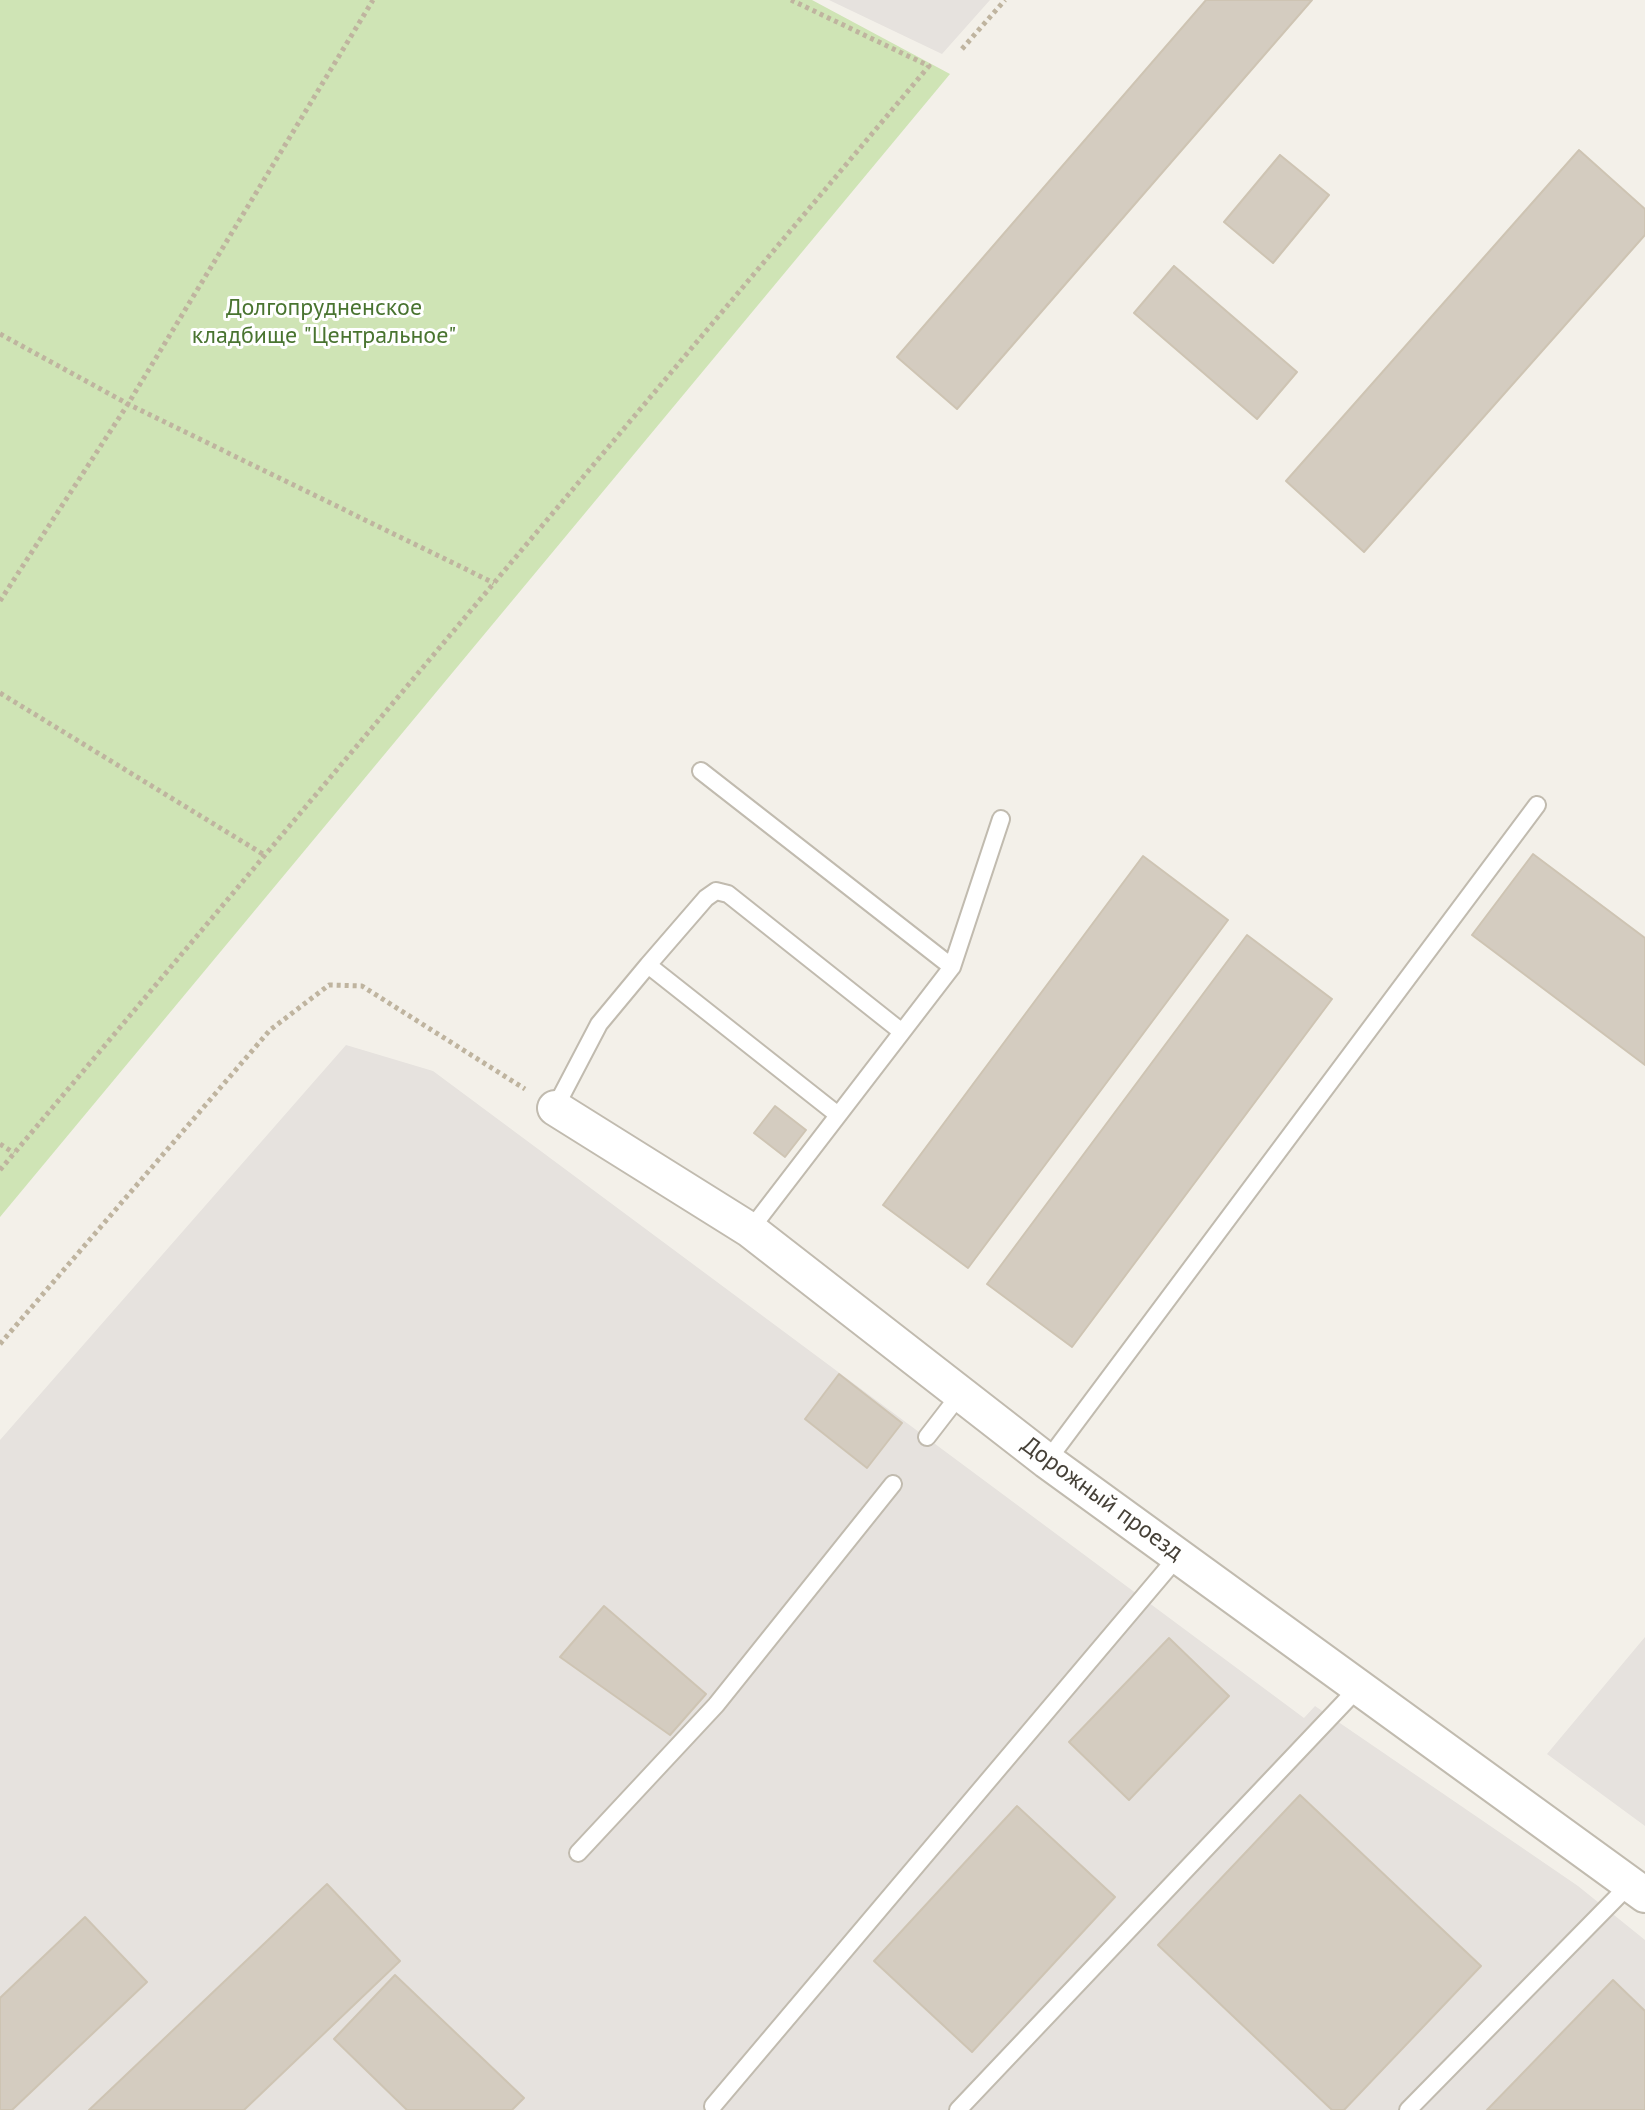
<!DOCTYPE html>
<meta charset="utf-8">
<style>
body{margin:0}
canvas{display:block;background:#f3f0e9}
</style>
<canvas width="1645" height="2110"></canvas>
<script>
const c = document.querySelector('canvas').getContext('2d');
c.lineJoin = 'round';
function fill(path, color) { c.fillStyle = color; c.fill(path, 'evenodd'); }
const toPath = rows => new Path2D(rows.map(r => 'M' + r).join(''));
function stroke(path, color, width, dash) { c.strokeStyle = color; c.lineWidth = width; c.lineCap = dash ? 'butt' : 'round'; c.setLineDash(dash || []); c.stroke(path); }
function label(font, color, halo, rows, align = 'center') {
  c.font = font + ' "PT Sans",sans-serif'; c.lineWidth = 6; c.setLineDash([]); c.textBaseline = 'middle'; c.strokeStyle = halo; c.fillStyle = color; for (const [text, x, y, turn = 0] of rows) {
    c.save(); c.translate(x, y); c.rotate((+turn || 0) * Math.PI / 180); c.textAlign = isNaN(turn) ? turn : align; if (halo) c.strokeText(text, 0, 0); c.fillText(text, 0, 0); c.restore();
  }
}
fill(toPath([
 [829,0,990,0,942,54],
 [346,1045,433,1071,1304,1718,1315,1706,1578,1886,1645,1940,1645,2110,0,2110,0,1440],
 [1645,1637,1645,1826,1547,1754]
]), '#e6e2de');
fill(toPath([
 [0,0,812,0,950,74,0,1217]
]), '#cfe4b5');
const building = toPath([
 [1206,0,1312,0,957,409,897,357,1206,0],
 [1579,150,1645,209,1645,235,1364,552,1286,481,1579,150],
 [1280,155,1329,195,1273,263,1224,222,1280,155],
 [1174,266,1297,372,1257,419,1134,313,1174,266],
 [1533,854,1645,938,1645,1065,1472,935,1533,854],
 [1143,856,1228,920,968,1268,883,1205,1143,856],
 [1247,935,1332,999,1072,1347,987,1284,1247,935],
 [775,1106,806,1130,785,1157,754,1133,775,1106],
 [839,1374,902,1423,867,1468,805,1419,839,1374],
 [604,1606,706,1694,670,1735,560,1657,604,1606],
 [1169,1638,1229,1696,1129,1800,1069,1742,1169,1638],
 [1300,1795,1481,1966,1344,2110,1332,2110,1158,1945,1300,1795],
 [1017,1806,1115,1897,972,2052,874,1961,1017,1806],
 [327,1884,400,1961,244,2110,89,2110,327,1884],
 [85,1917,147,1982,12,2110,0,2110,0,1998,85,1917],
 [395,1975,524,2098,512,2110,407,2110,334,2039,395,1975],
 [1613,1980,1645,2011,1645,2110,1487,2110,1613,1980]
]);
fill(building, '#d4ccc0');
stroke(building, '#cec4b3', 2);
const lane = toPath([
 [701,771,952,967],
 [555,1108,599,1024,648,965],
 [838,1115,648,965,706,898,716,891,728,894,902,1032],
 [750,1230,952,967,1001,819],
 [927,1437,961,1393],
 [1047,1461,1537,805],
 [578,1853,716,1705,893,1484],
 [713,2106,1179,1555],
 [958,2110,1359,1687],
 [1408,2110,1630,1884]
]);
const street = toPath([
 [555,1108,750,1230,1047,1461,1645,1895]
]);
stroke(lane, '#c1bbaf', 20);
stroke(street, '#c1bbaf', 38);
stroke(toPath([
 [962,49,1005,0],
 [0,334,128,404,494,583],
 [0,601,128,404,373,0],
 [0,693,266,856],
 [0,1144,14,1153],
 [0,1170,929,66,791,0],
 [0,1344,270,1030,329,985,362,986,525,1089]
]), '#bfb49f', 5, [4, 4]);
stroke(lane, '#fff', 16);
stroke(street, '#fff', 34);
label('24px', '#497430', '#fff', [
 ["Долгопрудненское",324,308],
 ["кладбище \"Центральное\"",324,336]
]);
label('24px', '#464138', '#fff', [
 ["Дорожный проезд",1102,1499,36]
]);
</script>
